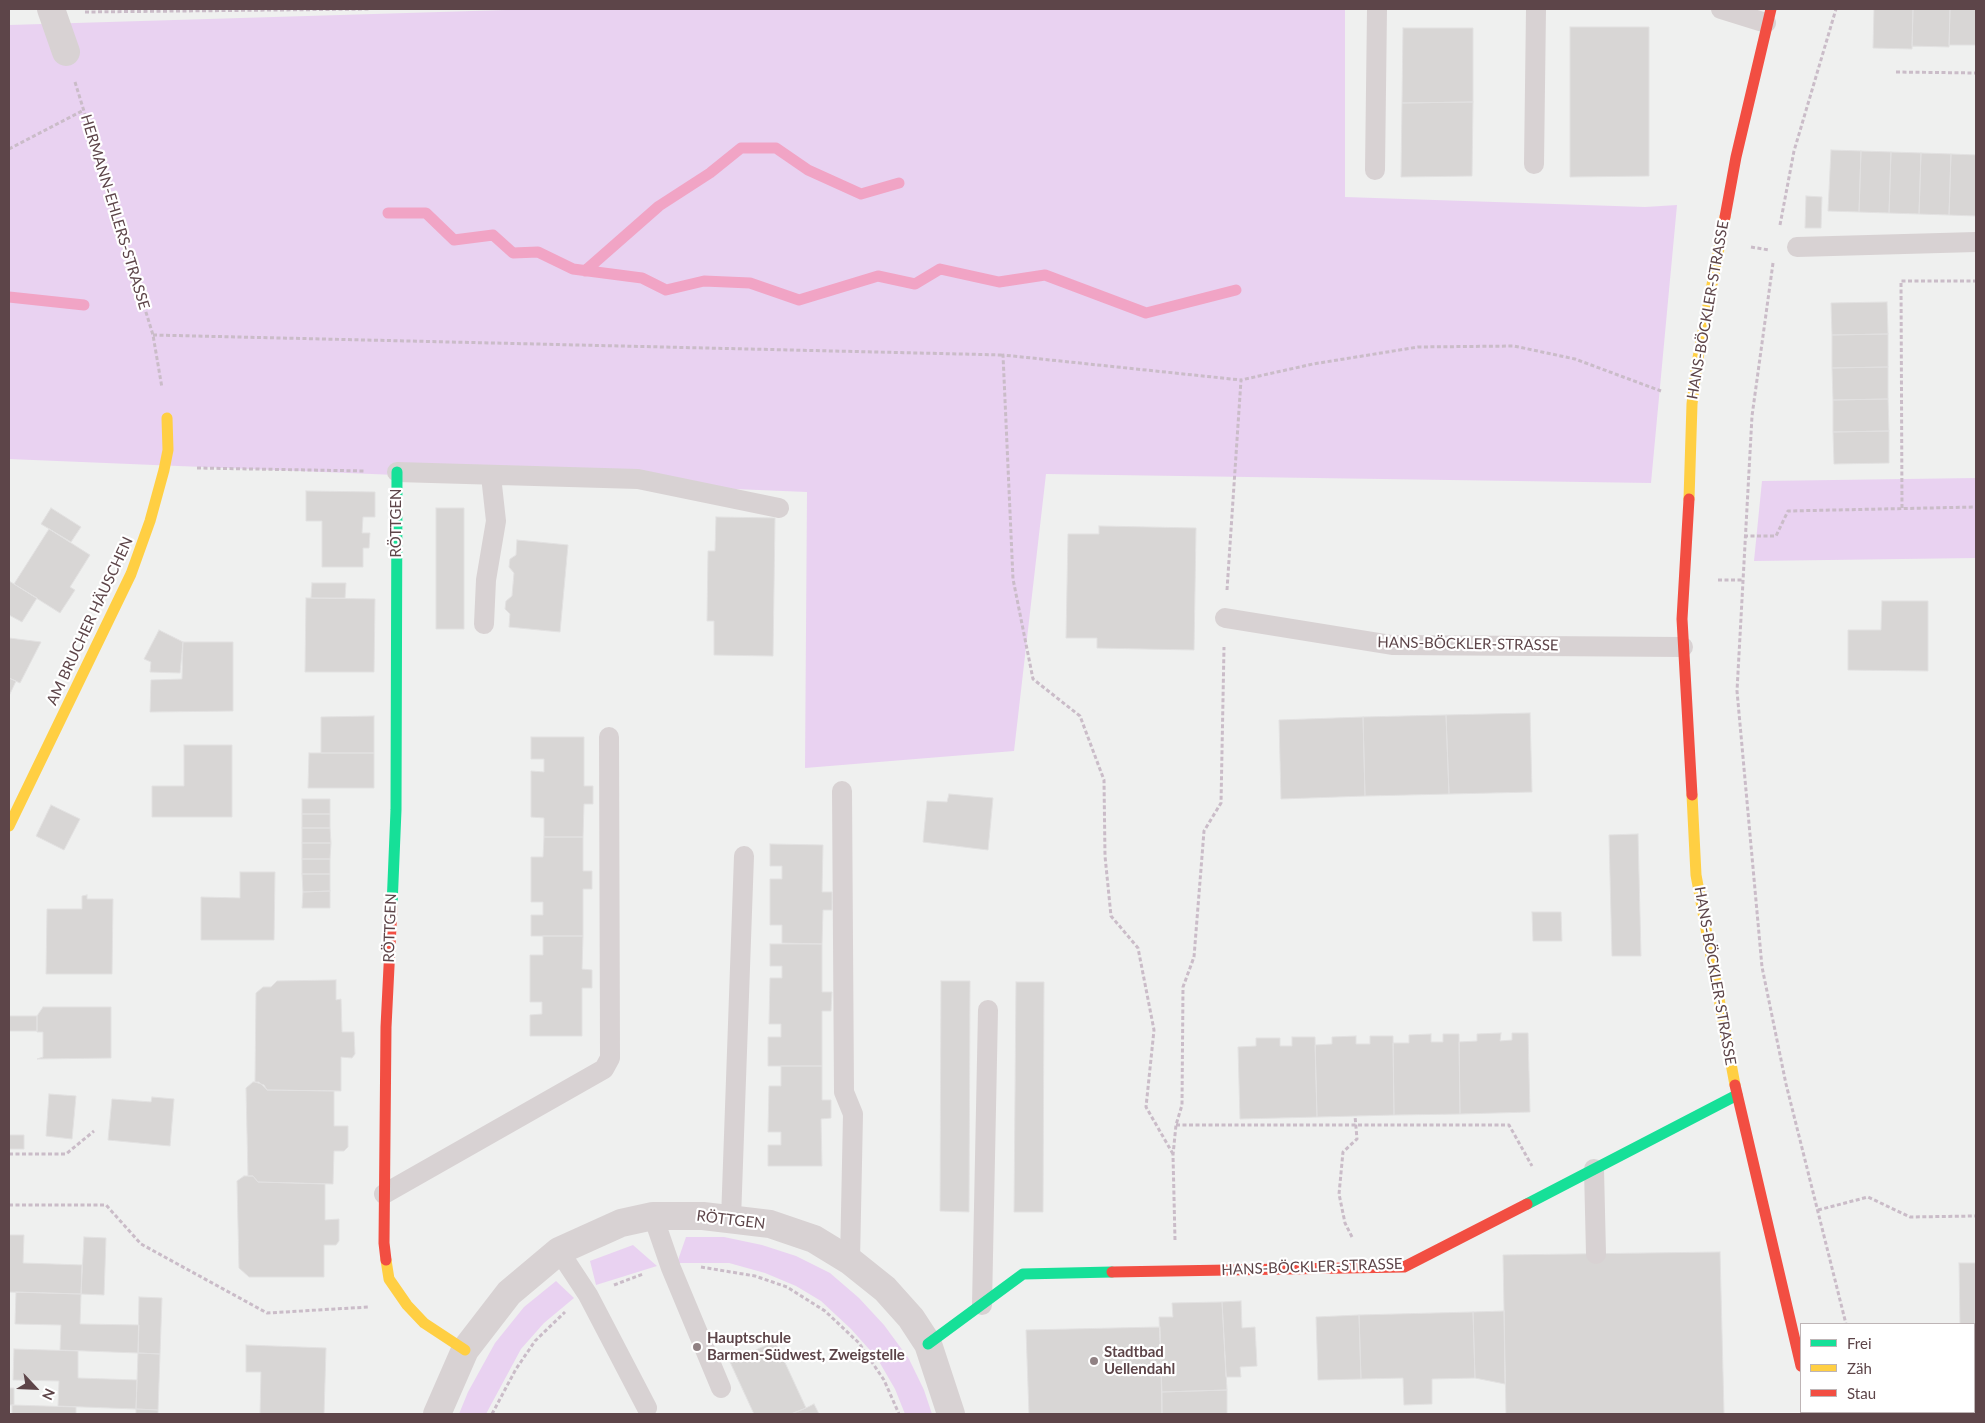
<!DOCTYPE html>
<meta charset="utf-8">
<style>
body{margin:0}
#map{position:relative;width:1985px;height:1423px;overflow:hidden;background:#eff0ef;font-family:Lato,sans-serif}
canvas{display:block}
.frame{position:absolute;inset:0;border:10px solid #5d4549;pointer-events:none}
.legend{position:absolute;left:1800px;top:1323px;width:175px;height:90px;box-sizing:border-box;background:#fff;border:1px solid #beb5b6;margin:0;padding:6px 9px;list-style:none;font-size:15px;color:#5d4549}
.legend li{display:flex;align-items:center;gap:10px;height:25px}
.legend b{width:25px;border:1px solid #beb5b6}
.north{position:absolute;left:10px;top:1363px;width:50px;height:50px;-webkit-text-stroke:4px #fff;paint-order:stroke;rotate:115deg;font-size:14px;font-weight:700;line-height:20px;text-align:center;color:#5d4549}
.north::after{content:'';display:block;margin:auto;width:18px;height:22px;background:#5d4549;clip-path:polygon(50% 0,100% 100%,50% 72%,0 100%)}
</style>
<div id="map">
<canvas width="1985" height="1423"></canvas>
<div class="frame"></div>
<ul class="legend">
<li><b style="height:6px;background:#16e098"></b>Frei</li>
<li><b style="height:6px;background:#ffcf43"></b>Zäh</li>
<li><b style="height:6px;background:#f24e42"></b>Stau</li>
</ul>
<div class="north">N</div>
</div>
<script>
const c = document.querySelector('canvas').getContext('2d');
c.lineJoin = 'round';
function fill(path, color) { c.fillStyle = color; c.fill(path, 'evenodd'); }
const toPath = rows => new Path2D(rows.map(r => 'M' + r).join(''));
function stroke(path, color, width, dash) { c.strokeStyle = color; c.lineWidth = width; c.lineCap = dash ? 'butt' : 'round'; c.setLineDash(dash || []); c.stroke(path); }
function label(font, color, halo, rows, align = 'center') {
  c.font = font + ' Lato,sans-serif'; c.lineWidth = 4.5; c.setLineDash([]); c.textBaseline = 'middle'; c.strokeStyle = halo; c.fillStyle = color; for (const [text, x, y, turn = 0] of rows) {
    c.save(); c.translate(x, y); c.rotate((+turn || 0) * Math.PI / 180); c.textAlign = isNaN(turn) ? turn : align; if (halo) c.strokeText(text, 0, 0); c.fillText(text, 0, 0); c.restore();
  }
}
fill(toPath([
 [539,9,1345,9,1345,197,1645,207,1677,205,1651,483,1046,474,1014,751,805,768,807,492,9,459,9,25],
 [1976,478,1976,558,1754,561,1762,481],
 [686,1237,724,1237,762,1245,796,1256,830,1273,859,1298,884,1325,909,1359,924,1390,932,1414,905,1414,895,1389,877,1358,851,1329,821,1301,796,1286,765,1273,729,1263,677,1263],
 [633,1245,657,1266,596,1285,590,1261],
 [556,1281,574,1298,544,1323,521,1349,486,1414,459,1414,468,1392,495,1343,524,1307]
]), '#e9d2f1');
stroke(toPath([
 [388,213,426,213,454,240,493,235,513,253,538,252,573,269,642,278,666,290,704,281,750,283,799,300,878,276,915,284,940,269,999,282,1045,275,1146,313,1236,290],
 [585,271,659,206,710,173,741,148,776,148,808,170,861,194,899,183],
 [9,297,84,305]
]), '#f1a4c5', 11);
const building = toPath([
 [1874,9,1913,9,1912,49,1873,48,1874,9],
 [1913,9,1950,9,1949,47,1912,46,1913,9],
 [1950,9,1976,9,1976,45,1949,45,1950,9],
 [1570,27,1649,27,1649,176,1570,177,1570,27],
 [1403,28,1473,28,1473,102,1402,103,1403,28],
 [1473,102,1472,176,1401,177,1402,103,1473,102],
 [1831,150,1861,151,1859,212,1828,211,1831,150],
 [1861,151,1891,152,1889,213,1859,212,1861,151],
 [1891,152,1921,153,1919,214,1889,213,1891,152],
 [1921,153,1951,154,1949,215,1919,214,1921,153],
 [1951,154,1976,155,1976,216,1949,215,1951,154],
 [1806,196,1822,197,1821,228,1805,228,1806,196],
 [1887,302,1888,334,1832,335,1831,303,1887,302],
 [1888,334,1888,367,1832,368,1832,335,1888,334],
 [1888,367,1888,399,1833,400,1832,368,1888,367],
 [1888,399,1889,431,1833,432,1833,400,1888,399],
 [1889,431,1889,463,1834,464,1833,432,1889,431],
 [306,491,375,492,375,517,363,517,362,533,370,533,369,548,363,548,363,567,322,567,322,521,306,521,306,491],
 [51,508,81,527,71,542,41,524,51,508],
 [436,508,464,508,464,629,436,629,436,508],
 [716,517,775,518,773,656,714,655,714,621,707,621,708,551,715,551,716,517],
 [1099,526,1196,528,1194,650,1097,648,1097,638,1066,638,1068,534,1099,534,1099,526],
 [49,529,90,555,70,587,75,590,60,613,14,584,49,529],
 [517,540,568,545,560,632,509,627,510,614,505,609,506,601,512,596,514,573,509,567,510,559,516,555,517,540],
 [9,581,37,598,22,622,9,615,9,581],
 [312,583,346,583,345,598,311,598,312,583],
 [306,598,375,599,374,672,305,672,306,598],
 [1882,601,1928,601,1928,671,1848,670,1848,630,1881,630,1882,601],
 [159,630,183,642,180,673,150,672,151,662,144,659,159,630],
 [9,638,41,642,20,683,9,678,9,638],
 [183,642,233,642,233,711,150,712,151,680,182,679,183,642],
 [9,678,16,681,9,696,9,678],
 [1530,713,1532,792,1449,794,1446,715,1530,713],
 [1446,715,1449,794,1365,796,1363,717,1446,715],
 [374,716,374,753,321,753,321,717,374,716],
 [1363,717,1365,796,1281,799,1279,720,1363,717],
 [531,737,584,737,584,786,593,786,593,804,584,804,583,837,544,837,544,818,531,817,531,771,544,772,544,759,531,759,531,737],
 [184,745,232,745,232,817,152,817,152,786,184,786,184,745],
 [309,753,374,753,374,788,308,788,309,753],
 [949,794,993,798,988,850,923,842,927,801,947,802,949,794],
 [302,799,330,799,330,814,302,814,302,799],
 [51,805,80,819,64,850,36,836,51,805],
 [302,814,330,814,330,828,302,828,302,814],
 [302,828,330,828,331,843,302,843,302,828],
 [1638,834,1641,956,1612,956,1609,835,1638,834],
 [544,837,583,837,583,871,592,871,592,889,583,889,583,936,531,936,531,915,543,915,543,902,531,902,531,857,543,857,544,837],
 [302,843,331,843,330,859,302,859,302,843],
 [770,844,823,845,822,892,832,892,832,910,823,910,822,944,782,943,782,925,770,925,770,879,782,879,782,866,770,866,770,844],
 [302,859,330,859,330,874,302,874,302,859],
 [240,872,275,872,274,940,201,940,201,897,240,898,240,872],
 [302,874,330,874,330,891,303,892,302,874],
 [330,891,330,908,302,908,303,892,330,891],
 [87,895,87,899,113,899,112,974,46,974,47,909,82,909,82,896,87,895],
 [1532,912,1561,912,1562,941,1533,941,1532,912],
 [543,936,583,936,582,969,592,970,592,988,582,988,582,1036,530,1036,530,1015,542,1014,542,1002,530,1002,530,955,543,955,543,936],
 [770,944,822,944,822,992,832,992,831,1011,822,1011,822,1066,768,1066,768,1037,781,1037,781,1024,769,1024,770,978,782,978,782,966,770,966,770,944],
 [336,980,336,1000,341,999,342,1032,354,1032,355,1054,352,1058,341,1057,341,1091,267,1090,264,1085,255,1082,256,993,263,987,271,987,277,981,336,980],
 [941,981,970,981,969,1212,940,1211,941,981],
 [1016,982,1044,982,1043,1212,1014,1212,1016,982],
 [43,1007,111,1007,111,1058,37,1059,43,1057,43,1032,37,1032,37,1016,43,1007],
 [9,1016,37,1016,37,1031,9,1031,9,1016],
 [1501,1033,1500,1041,1512,1040,1512,1033,1528,1033,1530,1112,1460,1114,1459,1042,1477,1041,1477,1034,1501,1033],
 [1431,1034,1431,1042,1443,1042,1443,1034,1459,1034,1460,1114,1394,1115,1393,1043,1409,1043,1409,1035,1431,1034],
 [1356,1036,1356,1044,1370,1044,1370,1036,1393,1036,1394,1115,1317,1117,1315,1045,1332,1044,1332,1037,1356,1036],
 [1292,1037,1315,1037,1317,1117,1240,1119,1238,1047,1256,1046,1256,1038,1280,1038,1280,1046,1292,1046,1292,1037],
 [781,1066,822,1066,822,1100,831,1100,831,1118,821,1119,822,1166,768,1166,768,1145,781,1145,781,1132,768,1132,769,1086,781,1086,781,1066],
 [253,1082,259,1082,267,1090,334,1091,334,1126,348,1126,348,1147,344,1151,334,1151,333,1184,258,1182,253,1176,248,1176,246,1088,253,1082],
 [49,1094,76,1096,72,1139,46,1136,49,1094],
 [152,1097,174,1099,170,1146,108,1140,112,1099,151,1102,152,1097],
 [9,1135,24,1135,24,1149,9,1149,9,1135],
 [244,1176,253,1176,258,1182,325,1184,325,1220,339,1219,339,1241,336,1245,324,1245,324,1277,249,1277,239,1268,237,1181,244,1176],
 [9,1235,24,1235,23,1263,82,1265,81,1294,9,1292,9,1235],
 [84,1237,106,1238,104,1295,81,1294,84,1237],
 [1720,1252,1724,1414,1506,1414,1503,1255,1720,1252],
 [1959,1263,1976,1263,1976,1414,1961,1414,1961,1412,1974,1412,1974,1324,1960,1324,1959,1263],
 [16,1292,81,1294,80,1324,139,1325,138,1353,60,1350,61,1325,15,1324,16,1292],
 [139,1297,162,1298,160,1354,138,1353,139,1297],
 [1241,1301,1242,1328,1255,1327,1257,1366,1240,1367,1241,1377,1226,1377,1222,1302,1241,1301],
 [1222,1302,1227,1390,1162,1392,1159,1317,1173,1317,1172,1303,1222,1302],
 [1504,1311,1505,1384,1475,1378,1473,1312,1504,1311],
 [1473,1312,1475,1378,1432,1379,1432,1404,1404,1405,1403,1378,1361,1379,1359,1315,1473,1312],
 [1359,1315,1361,1379,1318,1380,1316,1317,1359,1315],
 [1160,1327,1162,1414,1029,1414,1026,1330,1160,1327],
 [775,1341,806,1408,791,1414,754,1414,730,1362,775,1341],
 [246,1345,326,1348,324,1414,260,1414,261,1372,246,1372,246,1345],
 [14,1349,78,1351,78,1378,137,1380,136,1409,58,1406,59,1381,13,1380,14,1349],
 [138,1353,160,1354,158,1410,136,1409,138,1353],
 [9,1388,14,1388,14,1405,9,1405,9,1388],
 [1227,1390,1227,1414,1162,1414,1162,1392,1227,1390],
 [814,1404,819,1414,791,1414,806,1408,814,1404],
 [12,1405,76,1407,76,1414,12,1414,12,1405],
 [136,1409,158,1410,158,1414,136,1414,136,1409]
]);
fill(building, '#d8d6d5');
stroke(building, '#e2e1e1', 1);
stroke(toPath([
 [85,12,370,9],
 [1896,72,1976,73],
 [75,82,153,335,162,388],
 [9,149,84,110],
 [1780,225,1794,151,1836,9],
 [1751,247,1769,250],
 [1773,263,1752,416,1737,691,1762,967,1786,1084,1846,1324],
 [153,335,1003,355],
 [197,468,365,471],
 [1902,508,1901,281,1976,281],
 [1744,536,1776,536,1788,511,1976,507],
 [1718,580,1742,580],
 [1227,590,1241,380,1313,364,1418,347,1514,346,1575,359,1661,391],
 [1176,1125,1509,1125,1532,1166],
 [9,1154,66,1154,94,1131],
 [1173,1154,1146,1107,1154,1030,1138,948,1111,916,1105,856,1104,780,1080,716,1033,679,1013,579,1003,355,1241,380],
 [9,1205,106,1205,141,1244,267,1313,369,1307],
 [1818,1210,1868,1197,1910,1217,1976,1216],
 [1352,1237,1345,1223,1339,1194,1343,1152,1357,1139,1355,1116],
 [1175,1240,1173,1155,1176,1125,1182,1105,1183,987,1194,957,1204,831,1221,803,1224,647],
 [701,1267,755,1276,787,1287,825,1311,859,1343,884,1380,899,1414],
 [614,1285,643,1274],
 [1867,1412,1867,1414],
 [492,1414,516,1369,535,1341,565,1312]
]), '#cabcc8', 3, [4, 2.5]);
stroke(toPath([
 [1721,9,1766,23],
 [1534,164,1536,9],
 [1375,170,1377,9],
 [1797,247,1976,242],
 [397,472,638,479,779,508],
 [1225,618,1392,645,1683,647],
 [484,624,486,580,496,521,491,476],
 [842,791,844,1092,853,1114,850,1261],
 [1594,1169,1596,1254],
 [384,1194,604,1069,610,1058,609,737],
 [653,1216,671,1268,721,1388],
 [731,1219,744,856],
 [559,1251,588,1295,647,1408],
 [982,1305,988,1010]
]), '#d8d2d3', 20);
stroke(toPath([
 [51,9,66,52],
 [437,1414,465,1350,509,1293,559,1251,621,1223,653,1216,703,1216,770,1224,814,1239,850,1261,885,1289,911,1318,928,1344,951,1414]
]), '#d8d2d3', 28);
stroke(toPath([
 [392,906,396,810,397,472],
 [1527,1204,1737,1095],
 [928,1344,1023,1274,1112,1272]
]), '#16e098', 11);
stroke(toPath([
 [1689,499,1692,404,1697,363,1725,217],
 [1692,795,1696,875,1735,1085],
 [9,826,131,574,150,521,164,470,168,450,167,418],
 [386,1260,389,1279,407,1305,424,1323,465,1350]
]), '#ffcf43', 11);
stroke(toPath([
 [1725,217,1736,157,1771,9],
 [1689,499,1682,619,1692,795],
 [1735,1085,1801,1366],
 [386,1260,384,1243,386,1027,392,906],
 [1112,1272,1404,1267,1527,1204],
 [1812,1412,1812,1414]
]), '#f24e42', 11);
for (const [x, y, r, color] of [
 [697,1347,5,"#908183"],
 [1094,1361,5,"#908183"]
]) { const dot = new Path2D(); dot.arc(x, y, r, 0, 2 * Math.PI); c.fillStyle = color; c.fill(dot); stroke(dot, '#fff', 2); }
label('15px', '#5d4549', '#fff', [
 ["HERMANN-EHLERS-STRASSE",115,212,73],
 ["HANS-BÖCKLER-STRASSE",1708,310,-80],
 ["RÖTTGEN",396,523,-90],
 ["AM BRUCHER HÄUSCHEN",90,621,-65],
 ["HANS-BÖCKLER-STRASSE",1468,644,1],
 ["RÖTTGEN",390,928,-88],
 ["HANS-BÖCKLER-STRASSE",1715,976,80],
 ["RÖTTGEN",731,1220,7],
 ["HANS-BÖCKLER-STRASSE",1312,1267,-2]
]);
label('bold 15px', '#5d4549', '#fff', [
 ["Hauptschule",707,1338],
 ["Barmen-Südwest, Zweigstelle",707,1355],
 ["Stadtbad",1104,1352],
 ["Uellendahl",1104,1369]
], 'left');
</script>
